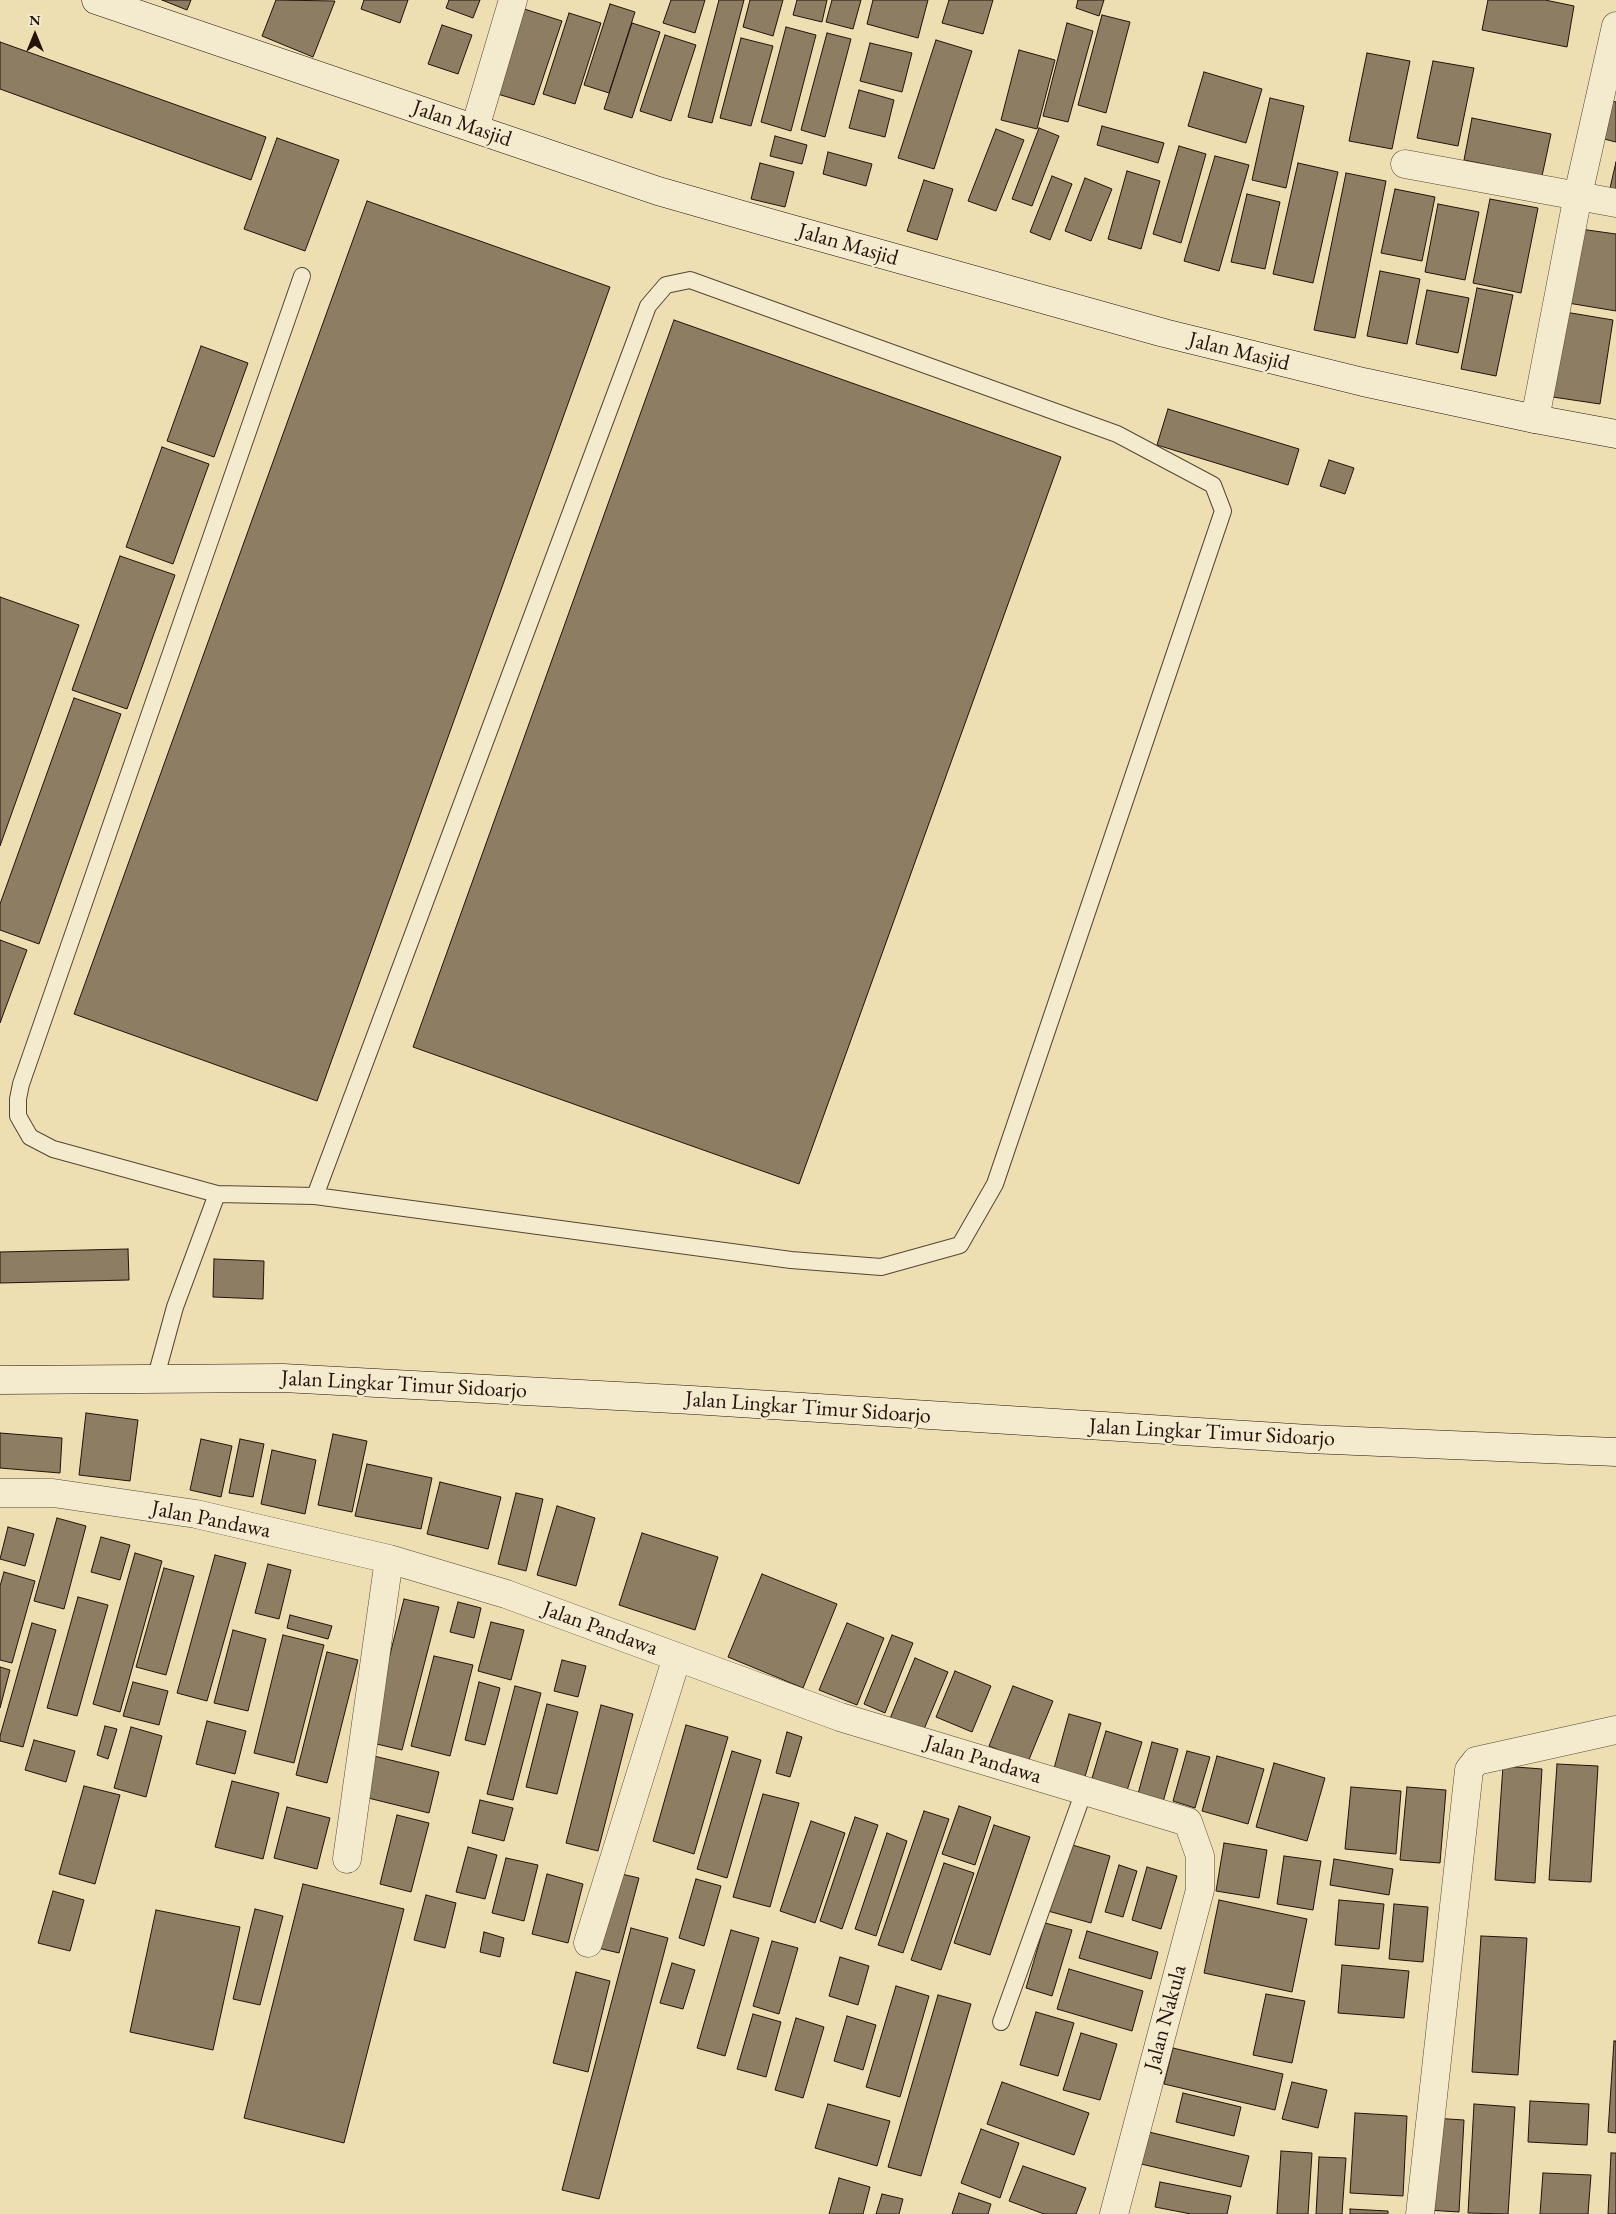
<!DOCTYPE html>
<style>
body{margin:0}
#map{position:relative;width:1616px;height:2214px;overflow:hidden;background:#eedfb3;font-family:"EB Garamond",serif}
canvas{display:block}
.north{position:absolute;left:10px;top:10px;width:50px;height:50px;-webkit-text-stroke:4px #f4eace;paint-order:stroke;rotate:0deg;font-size:14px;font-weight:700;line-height:20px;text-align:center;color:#24120b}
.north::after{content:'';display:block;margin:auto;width:18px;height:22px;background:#24120b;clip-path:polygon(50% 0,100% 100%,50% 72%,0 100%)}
</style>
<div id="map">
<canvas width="1616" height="2214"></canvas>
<div class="north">N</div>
</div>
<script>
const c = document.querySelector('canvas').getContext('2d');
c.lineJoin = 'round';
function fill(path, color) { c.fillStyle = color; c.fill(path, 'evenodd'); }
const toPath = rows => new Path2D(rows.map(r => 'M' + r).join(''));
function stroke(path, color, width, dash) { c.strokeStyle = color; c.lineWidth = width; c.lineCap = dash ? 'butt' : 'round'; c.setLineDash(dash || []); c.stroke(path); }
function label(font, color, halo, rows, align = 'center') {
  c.font = font + ' "EB Garamond",serif'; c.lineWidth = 4.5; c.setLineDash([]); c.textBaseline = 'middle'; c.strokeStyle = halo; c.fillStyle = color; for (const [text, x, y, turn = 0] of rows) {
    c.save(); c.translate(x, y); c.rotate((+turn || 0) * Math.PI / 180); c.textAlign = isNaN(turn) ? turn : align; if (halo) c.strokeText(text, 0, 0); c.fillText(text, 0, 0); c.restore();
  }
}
const building = toPath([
 [162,0,191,0,187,10,162,0],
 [276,0,335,1,313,57,262,36,276,0],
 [364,0,408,0,400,23,361,9,364,0],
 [449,0,480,0,473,18,446,8,449,0],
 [671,0,705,0,695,33,663,23,671,0],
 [719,0,744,0,712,123,688,117,719,0],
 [750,0,783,0,773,36,743,27,750,0],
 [797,0,827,0,822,22,793,15,797,0],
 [832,0,861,0,853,29,826,22,832,0],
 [873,0,928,0,918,38,867,24,873,0],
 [949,0,993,0,983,34,942,23,949,0],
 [1078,0,1104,0,1099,16,1076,8,1078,0],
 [1488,0,1545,0,1574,6,1567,47,1482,30,1488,0],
 [610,4,635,12,609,93,584,85,610,4],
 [518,7,562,21,534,105,491,92,518,7],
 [569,13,601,23,575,104,543,94,569,13],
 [1102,15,1130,22,1106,113,1078,105,1102,15],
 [632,23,660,32,632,118,604,109,632,23],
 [1067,23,1093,31,1068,122,1043,116,1067,23],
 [442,25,472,35,458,74,428,64,442,25],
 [786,27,816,35,791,131,761,122,786,27],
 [827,33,851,39,825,137,801,130,827,33],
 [665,35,696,45,671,121,640,111,665,35],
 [741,38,773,46,751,126,720,118,741,38],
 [936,40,972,51,934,169,898,158,936,40],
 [0,42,266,137,251,180,0,89,0,42],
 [870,43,912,53,902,92,860,81,870,43],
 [1019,50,1055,60,1037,129,1001,120,1019,50],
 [1367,53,1410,61,1392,149,1349,141,1367,53],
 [1433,61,1474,68,1458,146,1417,138,1433,61],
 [1204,72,1262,89,1246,143,1188,126,1204,72],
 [859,90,894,100,885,137,849,128,859,90],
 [1270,98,1304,106,1286,188,1252,180,1270,98],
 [1613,101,1616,102,1616,142,1604,139,1613,101],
 [1472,118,1551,134,1542,176,1464,160,1472,118],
 [1102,126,1164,143,1158,163,1097,145,1102,126],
 [1039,128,1059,136,1032,206,1012,199,1039,128],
 [996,129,1024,140,996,211,968,201,996,129],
 [775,136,807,145,802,164,770,156,775,136],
 [277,138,339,160,305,251,244,229,277,138],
 [1179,146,1206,154,1181,243,1153,234,1179,146],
 [828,152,872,164,866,186,823,174,828,152],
 [1215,156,1249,165,1219,271,1184,261,1215,156],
 [1616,162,1616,189,1610,188,1616,162],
 [760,163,794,172,785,207,751,199,760,163],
 [1298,163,1338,172,1313,283,1273,274,1298,163],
 [1127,171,1160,181,1141,249,1108,239,1127,171],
 [1346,173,1386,181,1355,338,1314,330,1346,173],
 [1052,176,1072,184,1050,240,1030,232,1052,176],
 [1085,178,1112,189,1091,241,1065,231,1085,178],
 [924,180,953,189,937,240,907,231,924,180],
 [1395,189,1435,197,1422,261,1381,253,1395,189],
 [1247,194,1280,202,1265,269,1231,262,1247,194],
 [1490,199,1538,208,1521,293,1473,283,1490,199],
 [367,201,610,287,317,1101,74,1014,367,201],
 [1438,204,1479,212,1465,280,1425,272,1438,204],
 [1580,229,1616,234,1616,311,1568,303,1580,229],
 [1380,271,1420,279,1407,344,1367,336,1380,271],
 [1477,288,1513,295,1496,376,1461,369,1477,288],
 [1427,290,1469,298,1458,353,1416,344,1427,290],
 [1559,311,1613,320,1600,404,1546,396,1559,311],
 [674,320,1061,457,799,1184,413,1047,674,320],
 [201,346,248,363,214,457,167,441,201,346],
 [1168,409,1299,449,1288,485,1157,445,1168,409],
 [162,447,209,464,173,564,126,547,162,447],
 [1329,460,1354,468,1345,494,1320,486,1329,460],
 [120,556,175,575,127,709,72,690,120,556],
 [0,597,79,625,0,846,0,597],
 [74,698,121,714,39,944,0,930,0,904,74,698],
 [0,940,27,950,0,1023,0,940],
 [128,1249,129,1280,0,1283,0,1252,128,1249],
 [214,1259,264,1261,263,1299,213,1297,214,1259],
 [86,1413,138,1420,130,1481,79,1475,86,1413],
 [0,1433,62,1438,60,1473,0,1468,0,1433],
 [333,1434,367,1441,352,1512,318,1505,333,1434],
 [201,1439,232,1446,221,1497,190,1490,201,1439],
 [240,1439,264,1444,253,1497,229,1493,240,1439],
 [272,1450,316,1460,305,1514,261,1504,272,1450],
 [367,1464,432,1478,421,1529,355,1516,367,1464],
 [440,1482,501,1497,488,1549,427,1534,440,1482],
 [516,1493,543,1499,526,1571,498,1564,516,1493],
 [557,1506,595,1518,576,1586,537,1575,557,1506],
 [57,1518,86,1526,64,1609,34,1601,57,1518],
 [8,1527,34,1534,25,1566,0,1559,8,1527],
 [642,1533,718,1557,695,1630,619,1605,642,1533],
 [101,1537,130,1545,120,1580,91,1572,101,1537],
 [135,1553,162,1561,120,1712,93,1704,135,1553],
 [215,1555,246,1563,207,1701,177,1693,215,1555],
 [268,1564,291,1570,279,1619,255,1613,268,1564],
 [164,1568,194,1576,166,1675,136,1667,164,1568],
 [4,1572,35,1581,12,1663,0,1660,0,1586,4,1572],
 [762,1574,837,1604,803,1688,728,1657,762,1574],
 [78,1597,108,1605,77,1716,47,1708,78,1597],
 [404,1599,439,1607,402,1750,368,1742,404,1599],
 [458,1602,481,1608,474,1638,450,1632,458,1602],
 [290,1615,332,1626,328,1639,287,1628,290,1615],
 [491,1622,524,1630,511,1680,478,1671,491,1622],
 [32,1623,56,1630,23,1747,0,1741,0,1736,32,1623],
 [847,1623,884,1638,857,1705,819,1690,847,1623],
 [233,1630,266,1639,248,1711,214,1703,233,1630],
 [283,1635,324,1645,294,1763,254,1753,283,1635],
 [892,1635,913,1643,885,1713,864,1704,892,1635],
 [327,1652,358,1660,327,1783,296,1775,327,1652],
 [434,1656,473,1665,450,1756,411,1746,434,1656],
 [915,1658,948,1672,922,1734,889,1721,915,1658],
 [562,1660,586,1666,578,1697,554,1691,562,1660],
 [0,1667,10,1670,0,1708,0,1667],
 [955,1671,991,1686,972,1732,936,1717,955,1671],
 [133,1682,168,1691,159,1725,123,1716,133,1682],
 [479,1682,500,1688,485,1745,465,1740,479,1682],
 [515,1686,541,1693,513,1800,487,1794,515,1686],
 [1013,1686,1053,1701,1028,1762,989,1746,1013,1686],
 [547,1704,578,1712,557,1794,526,1787,547,1704],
 [601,1705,633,1714,598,1851,566,1843,601,1705],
 [1069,1714,1101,1723,1084,1780,1053,1772,1069,1714],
 [207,1721,246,1731,235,1774,196,1764,207,1721],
 [686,1725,728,1737,694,1854,653,1841,686,1725],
 [105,1726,117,1729,108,1759,97,1755,105,1726],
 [131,1727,162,1736,146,1797,114,1788,131,1727],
 [1106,1731,1142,1742,1126,1794,1090,1785,1106,1731],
 [787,1732,802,1737,790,1777,776,1773,787,1732],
 [34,1740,75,1751,66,1782,25,1770,34,1740],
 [1152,1742,1178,1749,1163,1802,1138,1794,1152,1742],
 [732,1751,761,1760,727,1878,697,1869,732,1751],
 [1187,1751,1210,1757,1195,1808,1173,1801,1187,1751],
 [374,1756,439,1772,429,1813,364,1797,374,1756],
 [1217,1756,1264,1769,1248,1824,1202,1811,1217,1756],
 [1274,1763,1325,1778,1307,1841,1256,1827,1274,1763],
 [1557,1764,1598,1766,1591,1882,1549,1880,1557,1764],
 [1503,1766,1542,1769,1535,1883,1495,1880,1503,1766],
 [232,1781,279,1793,263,1859,215,1847,232,1781],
 [84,1786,120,1795,95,1884,59,1874,84,1786],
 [1351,1787,1401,1791,1396,1854,1345,1849,1351,1787],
 [1407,1787,1446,1790,1440,1863,1400,1860,1407,1787],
 [763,1794,799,1803,770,1907,733,1897,763,1794],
 [480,1800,513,1808,504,1841,472,1833,480,1800],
 [959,1806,991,1817,975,1865,942,1854,959,1806],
 [287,1807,330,1818,317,1869,274,1858,287,1807],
 [924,1811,949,1819,903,1953,878,1945,924,1811],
 [397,1815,429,1823,411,1892,380,1884,397,1815],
 [855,1817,878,1825,842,1929,820,1921,855,1817],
 [811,1821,845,1833,815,1923,780,1911,811,1821],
 [994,1825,1030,1837,990,1955,954,1943,994,1825],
 [887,1833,907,1841,876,1936,855,1929,887,1833],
 [1224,1843,1267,1850,1259,1898,1216,1891,1224,1843],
 [1069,1844,1110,1856,1091,1923,1048,1911,1069,1844],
 [468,1847,497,1855,485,1899,456,1892,468,1847],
 [1284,1856,1321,1861,1313,1910,1277,1904,1284,1856],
 [506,1858,538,1865,524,1921,492,1913,506,1858],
 [1334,1859,1393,1869,1389,1895,1330,1885,1334,1859],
 [944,1863,974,1873,941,1970,911,1960,944,1863],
 [1119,1865,1137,1871,1123,1917,1105,1912,1119,1865],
 [1147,1867,1177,1876,1161,1929,1132,1920,1147,1867],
 [617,1873,639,1878,619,1953,598,1948,617,1873],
 [547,1874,583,1884,568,1943,532,1934,547,1874],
 [696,1879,721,1886,704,1946,679,1938,696,1879],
 [303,1884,404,1909,344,2143,244,2118,303,1884],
 [53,1891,84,1900,70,1951,38,1943,53,1891],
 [426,1895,456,1903,445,1948,414,1940,426,1895],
 [1219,1900,1307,1919,1292,1992,1204,1973,1219,1900],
 [1339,1900,1384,1904,1379,1949,1335,1945,1339,1900],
 [1394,1904,1428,1907,1423,1962,1389,1959,1394,1904],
 [255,1909,283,1916,260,2005,233,1999,255,1909],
 [156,1910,240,1927,213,2050,130,2032,156,1910],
 [1045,1923,1072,1930,1052,1996,1026,1988,1045,1923],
 [631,1928,668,1938,599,2199,562,2190,631,1928],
 [731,1930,759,1938,725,2056,697,2048,731,1930],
 [1087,1931,1158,1952,1151,1979,1079,1958,1087,1931],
 [484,1932,504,1938,500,1957,480,1952,484,1932],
 [1481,1936,1527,1938,1518,2075,1472,2072,1481,1936],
 [772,1941,798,1948,779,2014,753,2006,772,1941],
 [840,1957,869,1966,858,2005,829,1996,840,1957],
 [672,1963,695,1970,683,2009,660,2003,672,1963],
 [1342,1965,1409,1971,1404,2018,1338,2013,1342,1965],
 [1069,1969,1143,1991,1132,2031,1057,2009,1069,1969],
 [576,1972,610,1981,588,2072,553,2063,576,1972],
 [896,1986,929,1996,900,2097,866,2087,896,1986],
 [1266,1994,1305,2001,1292,2063,1253,2055,1266,1994],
 [938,1995,971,2004,921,2176,888,2167,938,1995],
 [1036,2012,1074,2023,1058,2076,1020,2065,1036,2012],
 [753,2014,781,2022,766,2077,737,2069,753,2014],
 [847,2016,876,2025,863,2070,834,2061,847,2016],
 [796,2018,824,2027,803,2098,775,2090,796,2018],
 [1081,2033,1117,2044,1100,2100,1063,2090,1081,2033],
 [1614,2041,1616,2041,1616,2133,1608,2132,1614,2041],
 [1173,2048,1283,2074,1275,2110,1164,2084,1173,2048],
 [1002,2082,1089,2113,1074,2155,987,2124,1002,2082],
 [1292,2082,1327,2090,1318,2128,1282,2119,1292,2082],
 [1183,2093,1241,2107,1234,2136,1176,2122,1183,2093],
 [1530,2101,1589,2104,1587,2145,1528,2142,1530,2101],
 [828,2104,890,2121,877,2166,815,2148,828,2104],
 [1474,2104,1515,2107,1508,2214,1468,2213,1474,2104],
 [1355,2113,1407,2116,1403,2196,1350,2193,1355,2113],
 [1433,2118,1464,2120,1459,2212,1427,2210,1433,2118],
 [981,2129,1019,2143,1000,2198,961,2183,981,2129],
 [1149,2132,1249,2156,1241,2187,1141,2164,1149,2132],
 [1281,2151,1312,2153,1308,2214,1277,2214,1281,2151],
 [1611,2153,1616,2153,1616,2214,1608,2214,1611,2153],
 [1319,2157,1346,2158,1342,2214,1316,2214,1319,2157],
 [1023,2166,1086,2188,1076,2214,1044,2214,1009,2201,1023,2166],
 [1543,2173,1591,2175,1588,2214,1540,2214,1543,2173],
 [839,2178,870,2187,863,2214,829,2214,839,2178],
 [1160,2182,1231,2196,1227,2214,1191,2214,1155,2207,1160,2182],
 [959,2193,991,2204,988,2214,952,2214,959,2193],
 [882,2194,903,2199,899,2214,876,2214,882,2194],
 [1350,2209,1388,2211,1388,2214,1350,2214,1350,2209]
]);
fill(building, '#8d7d62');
stroke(building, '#24120b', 1);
const lane = toPath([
 [217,1194,53,1149,30,1137,18,1116,18,1099,21,1084,302,276],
 [155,1380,175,1307,217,1194,315,1196,791,1260,881,1267,960,1245,995,1184,1223,511,1213,485,1117,434,690,280,666,285,648,306,315,1196],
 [1001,2022,1084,1791]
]);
const street = toPath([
 [475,128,513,0],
 [1405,164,1616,203],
 [1535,419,1578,195,1616,26],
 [0,1493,53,1493,196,1514,389,1559,506,1594,840,1717,1188,1822,1200,1856,1200,1890,1114,2214],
 [347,1859,389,1559],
 [588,1943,677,1657],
 [1420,2214,1469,1770,1476,1761,1616,1730]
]);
const secondary = toPath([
 [96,0,658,191,777,225,1164,333,1363,382,1535,419,1616,434],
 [0,1380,283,1378,692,1400,1309,1439,1616,1452]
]);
stroke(lane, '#564535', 18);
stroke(street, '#564535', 29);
stroke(secondary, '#24120b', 29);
stroke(lane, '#f4eace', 16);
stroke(street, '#f4eace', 28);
stroke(secondary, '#f4eace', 28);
label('22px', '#24120b', '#f4eace', [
 ["Jalan Masjid",462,124,19],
 ["Jalan Masjid",848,245,16],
 ["Jalan Masjid",1239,352,14],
 ["Jalan Lingkar Timur Sidoarjo",404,1385,3],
 ["Jalan Lingkar Timur Sidoarjo",808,1408,4],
 ["Jalan Lingkar Timur Sidoarjo",1212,1433,3],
 ["Jalan Pandawa",211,1520,11],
 ["Jalan Pandawa",600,1629,20],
 ["Jalan Pandawa",983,1760,17],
 ["Jalan Nakula",1166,2018,-75]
]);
</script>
